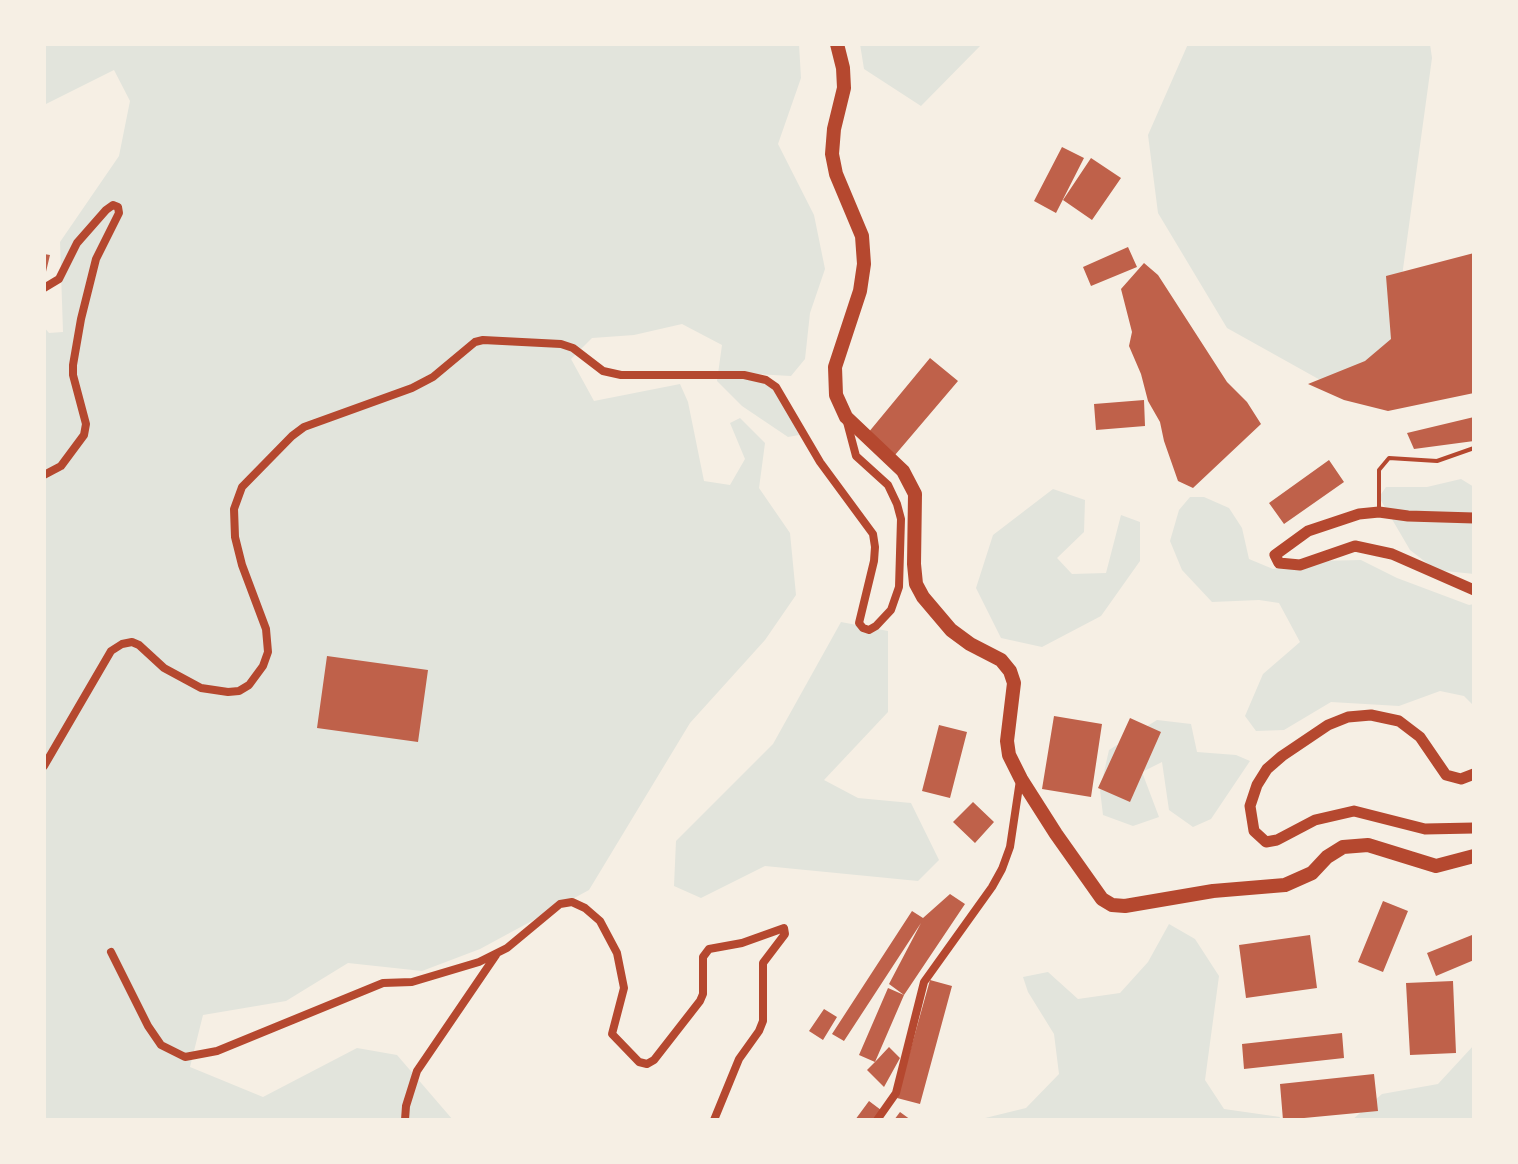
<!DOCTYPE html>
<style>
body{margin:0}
#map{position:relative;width:1518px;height:1164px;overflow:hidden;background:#f6efe4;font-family:"Archivo Narrow",sans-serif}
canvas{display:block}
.frame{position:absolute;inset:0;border:46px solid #f6efe4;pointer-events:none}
</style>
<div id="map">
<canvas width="1518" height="1164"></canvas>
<div class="frame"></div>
</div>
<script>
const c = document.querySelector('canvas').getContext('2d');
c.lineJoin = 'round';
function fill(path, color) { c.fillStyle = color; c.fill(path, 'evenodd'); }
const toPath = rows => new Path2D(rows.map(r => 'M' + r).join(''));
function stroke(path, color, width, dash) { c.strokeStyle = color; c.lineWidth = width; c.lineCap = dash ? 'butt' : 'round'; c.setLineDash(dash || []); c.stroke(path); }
fill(toPath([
 [44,44,799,44,801,78,778,144,814,215,825,269,810,313,805,359,791,376,755,374,784,400,799,435,788,437,742,406,717,381,722,345,682,324,634,335,592,338,571,359,594,401,680,384,688,402,704,481,730,485,745,459,730,423,740,418,765,443,759,488,790,533,796,595,765,640,690,723,589,890,480,949,422,971,348,963,286,1001,203,1015,190,1067,263,1097,357,1048,397,1055,453,1120,44,1120,44,327,49,333,63,332,60,242,119,156,130,101,114,70,44,105],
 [860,44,982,44,921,106,864,69],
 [1188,44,1430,44,1432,58,1392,349,1322,381,1227,328,1158,213,1148,135],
 [1461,479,1474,487,1474,574,1436,570,1410,550,1379,497,1386,487,1427,487],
 [1053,489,1085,500,1084,532,1057,558,1072,574,1106,573,1121,515,1140,522,1140,561,1101,616,1042,647,1001,638,976,588,993,535],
 [1190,497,1204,497,1229,508,1242,528,1249,559,1273,569,1318,561,1361,560,1397,578,1469,605,1474,604,1474,706,1464,696,1440,691,1399,706,1331,702,1284,730,1256,731,1245,716,1263,674,1300,642,1279,603,1259,600,1212,602,1182,570,1170,541,1179,510],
 [841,622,888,631,888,712,824,780,858,798,911,803,939,860,918,881,765,866,701,898,674,886,676,841,773,744],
 [1157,720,1191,724,1197,752,1236,755,1250,761,1211,819,1193,827,1169,810,1162,762,1142,772,1159,817,1133,826,1103,815,1100,790,1109,750],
 [1169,924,1195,939,1219,976,1205,1080,1224,1109,1280,1117,1279,1120,977,1120,1026,1108,1059,1074,1054,1034,1028,992,1023,977,1048,972,1078,999,1120,993,1148,962],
 [1474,1045,1474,1120,1352,1120,1382,1094,1438,1084]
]), '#e2e4dc');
fill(toPath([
 [1062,147,1084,158,1056,213,1034,201],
 [1091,158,1121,178,1092,220,1063,200],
 [1128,247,1137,267,1091,286,1083,267],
 [1474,253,1474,393,1388,411,1344,400,1308,384,1365,361,1391,339,1386,276],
 [44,254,50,255,45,276,44,276],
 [1144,263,1158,275,1227,382,1247,402,1261,424,1193,488,1178,481,1164,441,1160,422,1148,401,1141,374,1129,346,1132,332,1121,289],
 [930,358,958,381,895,455,868,433],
 [1144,400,1145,426,1096,430,1094,404],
 [1474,417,1474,441,1414,449,1407,433],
 [1329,460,1344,482,1284,524,1269,503],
 [327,656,428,670,418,742,317,728],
 [1054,716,1102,724,1091,797,1042,789],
 [1130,718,1161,732,1130,802,1098,788],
 [939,725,967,732,950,798,922,791],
 [973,802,994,822,975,843,953,822],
 [950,894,965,904,904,995,875,1062,889,1047,900,1058,884,1087,867,1070,875,1062,859,1055,888,988,904,995,889,984,921,923,844,1041,832,1034,912,911,923,918],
 [1383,901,1408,911,1383,972,1358,962],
 [1310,935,1317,988,1246,998,1239,945],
 [1472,935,1474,960,1436,976,1427,953],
 [930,980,952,986,920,1104,897,1098],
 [1453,981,1456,1053,1410,1055,1406,983],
 [824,1009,837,1017,823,1040,809,1031],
 [1342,1033,1344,1058,1244,1069,1242,1044],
 [1374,1074,1378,1111,1283,1120,1280,1084],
 [869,1101,881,1110,873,1120,855,1120],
 [900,1112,911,1120,894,1120]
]), '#bf614a');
stroke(toPath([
 [1379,509,1379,470,1389,458,1437,461,1474,448]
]), '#b5482f', 4);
stroke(toPath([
 [44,288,59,279,77,243,106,210,113,205,118,207,119,213,96,259,81,319,73,365,73,375,86,424,84,435,61,466,44,475],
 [44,766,111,651,122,644,132,642,139,645,164,668,201,688,228,692,239,691,249,685,263,666,268,652,266,629,242,565,235,537,234,509,242,487,292,436,304,427,412,388,433,377,475,342,483,340,561,344,573,348,603,371,621,375,744,375,766,380,776,387,820,462,873,534,875,547,874,561,859,623,863,628,869,630,876,626,891,610,899,587,901,519,897,504,888,485,856,456,847,422],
 [111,952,148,1026,161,1045,185,1057,217,1051,383,983,412,982,479,962,507,948,560,904,572,902,585,908,600,921,617,953,624,988,612,1034,639,1062,647,1064,654,1060,700,1001,703,994,703,957,709,949,742,943,784,928,785,934,763,963,763,1021,759,1031,739,1059,714,1120],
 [405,1120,406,1106,417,1071,496,955],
 [877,1120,896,1093,924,982,992,887,1002,869,1010,847,1020,780]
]), '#b5482f', 8);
stroke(toPath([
 [1474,518,1408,516,1379,512,1359,514,1308,531,1275,555,1279,563,1300,565,1355,546,1392,554,1474,590],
 [1474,774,1461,779,1446,775,1420,737,1399,721,1371,715,1348,717,1328,725,1282,756,1267,769,1257,785,1250,806,1254,831,1266,842,1277,840,1315,820,1354,811,1425,829,1474,828]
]), '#b5482f', 11);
stroke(toPath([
 [837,44,843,68,844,88,834,129,832,154,836,174,862,236,864,264,860,291,835,367,836,395,846,417,903,471,915,494,914,564,916,584,923,597,951,630,970,644,1001,660,1010,671,1014,683,1007,741,1009,755,1021,779,1056,834,1102,899,1112,905,1125,906,1213,891,1285,885,1312,873,1327,857,1343,847,1368,845,1436,866,1474,856]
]), '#b5482f', 14);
</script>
